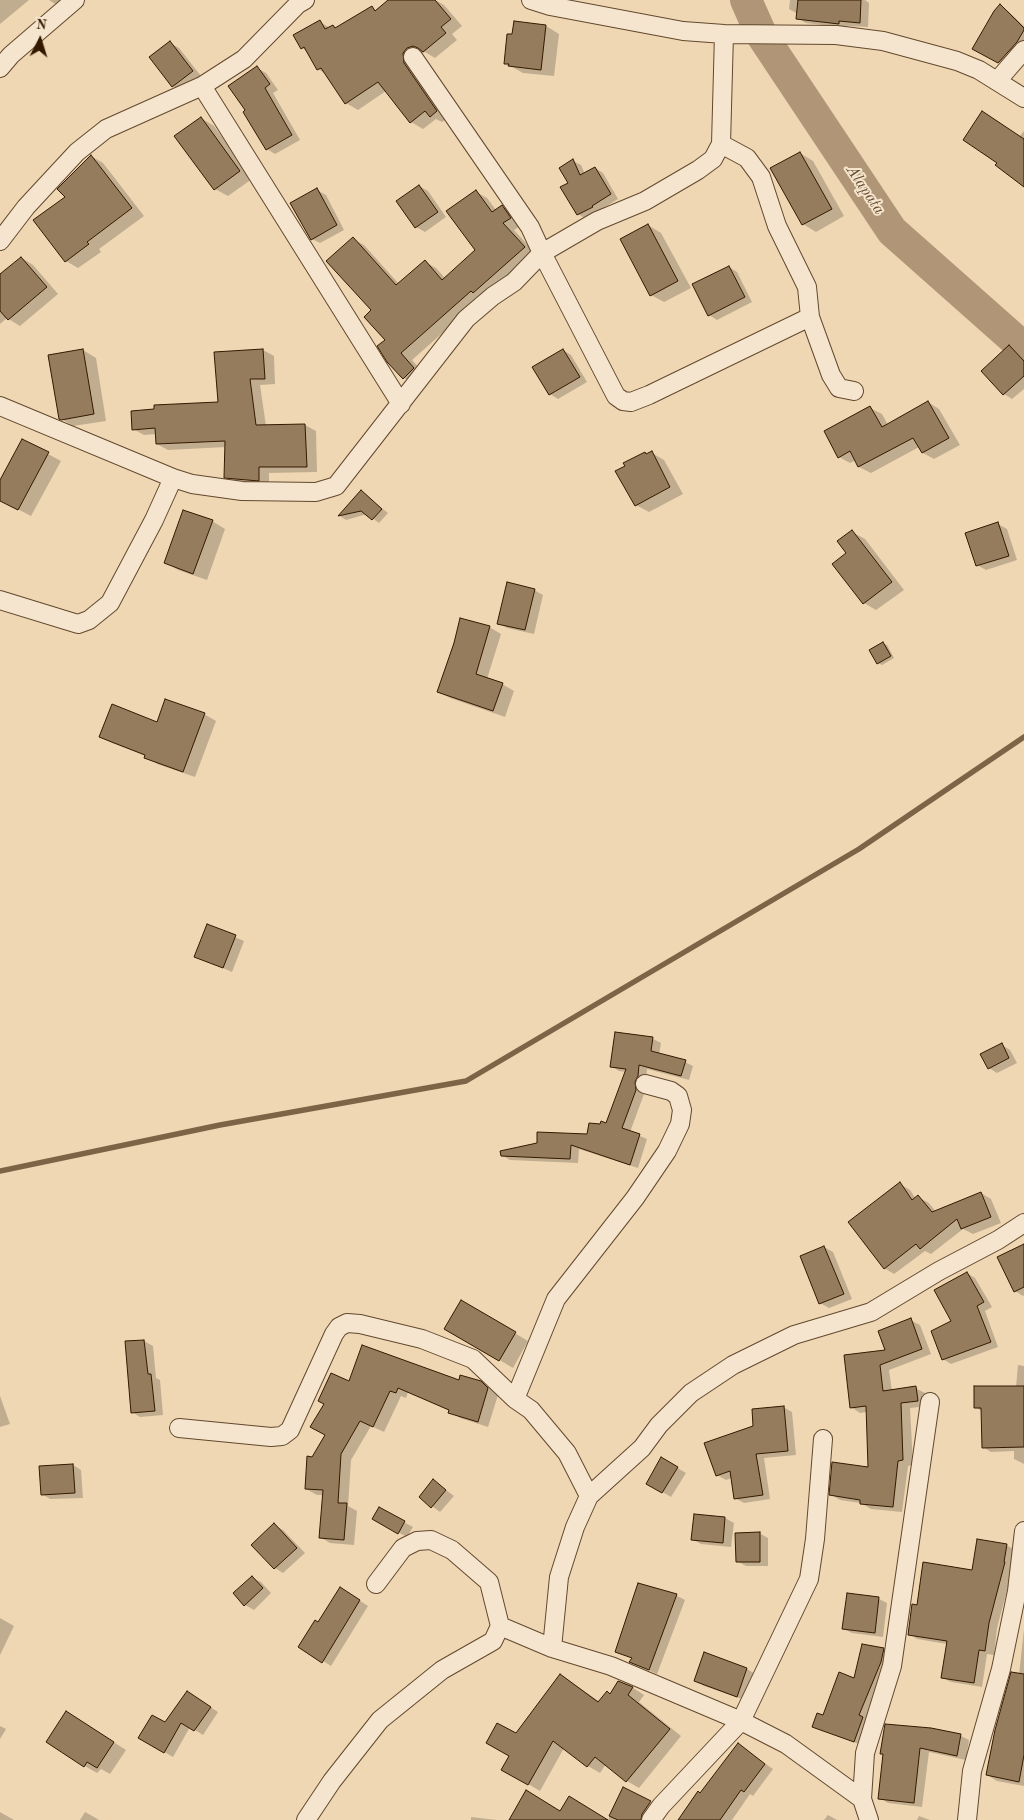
<!DOCTYPE html>
<style>
body{margin:0}
#map{position:relative;width:1024px;height:1820px;overflow:hidden;background:#f0d7b3;font-family:"Old Standard TT",serif}
canvas{display:block}
.north{position:absolute;left:15px;top:15px;width:50px;height:50px;-webkit-text-stroke:4px #f5e5ce;paint-order:stroke;rotate:5deg;font-size:14px;font-weight:700;line-height:20px;text-align:center;color:#331900}
.north::after{content:'';display:block;margin:auto;width:18px;height:22px;background:#331900;clip-path:polygon(50% 0,100% 100%,50% 72%,0 100%)}
</style>
<div id="map">
<canvas width="1024" height="1820"></canvas>
<div class="north">N</div>
</div>
<script>
const c = document.querySelector('canvas').getContext('2d');
c.lineJoin = 'round';
function fill(path, color) { c.fillStyle = color; c.fill(path, 'evenodd'); }
const toPath = rows => new Path2D(rows.map(r => 'M' + r).join(''));
function stroke(path, color, width, dash) { c.strokeStyle = color; c.lineWidth = width; c.lineCap = dash ? 'butt' : 'round'; c.setLineDash(dash || []); c.stroke(path); }
function label(font, color, halo, rows, align = 'center') {
  c.font = font + ' "Old Standard TT",serif'; c.lineWidth = 4; c.setLineDash([]); c.textBaseline = 'middle'; c.strokeStyle = halo; c.fillStyle = color; for (const [text, x, y, turn = 0] of rows) {
    c.save(); c.translate(x, y); c.rotate((+turn || 0) * Math.PI / 180); c.textAlign = isNaN(turn) ? turn : align; if (halo) c.strokeText(text, 0, 0); c.fillText(text, 0, 0); c.restore();
  }
}
fill(toPath([
 [0,0,29,0,0,24],
 [49,0,75,0,63,9],
 [390,0,435,0,444,5,462,26,452,34,457,40,435,58,425,52,419,54,448,118,442,122,436,119,423,129,411,122,386,91,358,110,346,103,326,74,318,69,308,52,302,48,320,22,330,28,333,26,337,28,372,8,377,11],
 [790,0,865,0,869,3,868,27,847,26,847,28,806,23,797,18,798,14,789,9],
 [1000,6,1008,11,1024,26,1024,49,1007,67,974,48],
 [515,23,546,26,559,34,554,76,523,73,505,63,513,35],
 [170,43,179,48,201,76,181,91,173,86],
 [257,68,266,73,278,90,273,93,300,140,275,154,267,149,247,111],
 [201,118,214,126,252,179,228,196,215,189],
 [1024,131,1024,185,999,162],
 [800,153,813,161,844,216,816,232,803,224],
 [91,156,103,163,144,216,99,249,101,252,78,268,66,261,67,197],
 [573,161,581,165,585,174,595,168,603,173,618,199,600,210,600,212,586,219,578,214,570,183],
 [419,186,428,191,446,217,425,232,416,227],
 [317,190,326,195,344,230,320,243,312,239],
 [476,192,487,198,496,210,502,206,513,213,522,225,514,230,536,254,483,297,412,360,425,375,415,385,404,378,388,361,386,340,372,311,353,239,364,245,399,284,425,262,436,268,445,278,477,250],
 [648,225,661,233,691,288,664,302,651,295],
 [22,258,33,265,58,294,20,326,7,318,0,324,0,276],
 [729,267,737,272,752,302,717,320,709,315],
 [1010,347,1018,352,1024,358,1024,389,1012,399,1004,394,983,371],
 [83,350,96,358,106,421,73,426,60,418],
 [263,350,274,356,275,384,260,385,266,426,305,425,316,431,317,472,269,473,269,486,237,483,226,477,226,447,168,450,157,444,157,434,144,435,133,429,219,403,216,353],
 [563,350,571,355,587,382,558,399,550,394],
 [928,402,939,409,960,445,934,459,923,453,919,447,871,473,859,467,856,460,850,463,839,457,870,408,882,414,888,425],
 [645,453,647,455,652,453,664,460,683,494,649,512,636,505],
 [48,454,61,461,31,516,0,500,0,483],
 [361,492,388,513,379,523,367,514,346,520,340,516],
 [212,521,225,529,207,580,178,570,165,562],
 [998,524,1007,529,1017,560,986,570,977,565],
 [852,532,865,539,904,590,876,610,864,603,848,553],
 [534,590,543,595,534,634,507,628,499,623],
 [461,619,489,627,501,634,487,679,502,684,514,691,505,717,450,698,438,692],
 [883,643,887,645,894,658,882,665,878,663],
 [204,714,216,721,195,777,157,764,146,756,112,743,100,737],
 [208,926,244,941,232,972,196,956],
 [616,1033,653,1039,661,1043,659,1055,685,1062,693,1066,689,1080,647,1069,646,1081,642,1087,644,1094,630,1132,647,1139,638,1168,579,1149,578,1163,510,1160,502,1155,588,1135,607,1124,626,1072,619,1071,611,1066],
 [1002,1045,1010,1050,1017,1063,997,1073,989,1068],
 [900,1184,910,1190,916,1199,918,1197,929,1203,936,1212,981,1193,991,1199,1001,1223,973,1234,963,1229,931,1254,925,1251,894,1274,884,1268],
 [1024,1246,1024,1295,1023,1296,1015,1291],
 [824,1247,833,1252,852,1299,829,1308,820,1303],
 [967,1273,975,1278,992,1307,985,1311,998,1347,951,1364,943,1359],
 [462,1302,528,1341,513,1368,446,1328],
 [910,1320,920,1325,931,1354,889,1370,892,1391,915,1388,925,1393,927,1406,910,1408,913,1465,908,1466,902,1512,871,1509,861,1503,840,1500,830,1494,869,1468,867,1412,860,1413,851,1407,887,1351],
 [144,1341,153,1346,156,1378,160,1380,163,1415,140,1417,132,1412,126,1342],
 [1018,1365,1024,1366,1024,1464,1014,1459,1014,1451,991,1452,983,1447,982,1411,975,1407,1016,1387],
 [459,1381,480,1382,491,1389,498,1395,488,1427,460,1418,450,1412,450,1411,408,1392,406,1398,401,1396,384,1432,371,1426,351,1460,348,1506,357,1511,354,1545,330,1543,320,1537,324,1495,317,1495,306,1489,312,1458,326,1435,350,1383],
 [0,1396,10,1424,0,1427],
 [783,1407,792,1412,796,1455,764,1458,770,1499,744,1503,735,1498,732,1478,726,1480,717,1475,755,1427],
 [662,1459,686,1473,671,1497,647,1483],
 [73,1465,81,1470,83,1498,50,1499,42,1494],
 [434,1481,454,1496,440,1512,420,1497],
 [379,1509,413,1527,407,1537,374,1519],
 [695,1515,725,1518,734,1523,731,1547,701,1544,692,1539],
 [274,1525,283,1530,305,1553,283,1573,275,1568],
 [759,1533,768,1538,768,1566,746,1566,737,1561],
 [1006,1545,1015,1550,1010,1579,997,1628,994,1655,987,1654,982,1687,951,1682,943,1678,947,1644,917,1639,909,1634,918,1606,973,1571],
 [252,1578,261,1582,271,1593,254,1610,245,1605],
 [639,1585,677,1596,685,1600,657,1674,639,1666,631,1662,633,1659,616,1651],
 [349,1594,368,1606,331,1666,299,1646,318,1624],
 [848,1595,879,1599,887,1603,883,1637,852,1633,844,1629],
 [0,1618,14,1626,0,1655],
 [1024,1629,1024,1786,997,1781,987,1775,1019,1675],
 [883,1650,891,1654,861,1745,814,1726],
 [747,1669,755,1674,745,1700,704,1686,696,1681],
 [561,1675,600,1702,611,1695,619,1682,633,1688,644,1695,639,1702,681,1736,639,1788,627,1781,606,1764,600,1773,588,1766,564,1748,540,1791,503,1769,510,1756,517,1735],
 [195,1697,218,1712,203,1735,190,1727,173,1757,140,1738,166,1724],
 [79,1720,126,1750,110,1774,101,1769,97,1773,85,1766],
 [0,1726,6,1729,0,1739],
 [886,1726,961,1736,969,1740,966,1760,929,1752,922,1807,888,1803,880,1798,884,1755,881,1753],
 [746,1750,773,1769,753,1796,750,1794,732,1820,690,1820,701,1794],
 [624,1789,658,1807,650,1820,608,1820],
 [0,1812,14,1820,0,1820],
 [85,1812,94,1817,99,1820,80,1820],
 [828,1815,837,1820,824,1820],
 [919,1816,930,1820,917,1820],
 [471,1817,497,1820,471,1820]
]), '#0003');
stroke(toPath([
 [0,1171,220,1125,466,1081,859,849,1024,737]
]), '#7e6447', 5.5);
stroke(toPath([
 [746,0,761,34,892,231,1024,348]
]), '#b09676', 32);
const building = toPath([
 [388,0,435,0,451,19,441,27,446,33,423,52,418,48,413,46,407,48,403,53,404,63,437,111,430,117,425,111,410,123,378,82,345,104,321,68,317,70,304,47,301,49,293,35,320,20,325,29,333,25,335,28,372,6,375,11,388,0],
 [798,0,861,0,860,23,839,21,839,24,796,19,798,0],
 [1000,4,1024,28,1024,30,1017,42,998,63,972,49,994,11,1000,4],
 [514,21,546,25,541,70,508,66,509,64,504,64,507,34,512,34,514,21],
 [170,41,193,71,172,87,149,57,170,41],
 [257,66,270,84,265,88,292,135,266,150,243,112,245,110,228,86,257,66],
 [982,111,1024,139,1024,187,995,165,997,163,963,140,982,111],
 [201,117,240,171,214,190,174,136,201,117],
 [800,152,832,209,802,225,770,168,800,152],
 [91,155,132,208,87,242,89,244,65,262,33,220,65,197,57,189,91,155],
 [573,159,580,175,595,167,611,194,592,206,593,207,577,215,560,187,568,183,559,168,573,159],
 [419,185,438,212,415,228,396,201,419,185],
 [317,188,337,225,311,240,290,203,317,188],
 [476,190,492,212,502,205,511,218,503,223,525,247,473,293,471,291,401,353,414,368,403,379,387,362,377,346,385,340,364,317,371,310,326,261,353,237,396,285,425,260,442,280,475,250,446,211,476,190],
 [648,224,678,281,650,296,620,239,648,224],
 [21,257,47,287,8,320,0,311,0,274,21,257],
 [729,266,745,297,708,316,692,284,729,266],
 [1009,345,1024,361,1024,376,1003,395,981,371,1009,345],
 [83,349,94,414,61,420,59,419,48,355,83,349],
 [263,349,265,379,250,379,256,425,305,424,307,467,259,467,259,481,224,478,225,441,156,444,155,428,132,430,131,411,154,409,154,405,218,402,214,352,263,349],
 [563,349,580,377,549,395,532,367,563,349],
 [928,401,949,438,922,453,913,438,858,467,850,451,838,458,824,431,870,406,882,427,928,401],
 [22,439,49,452,18,510,0,501,0,480,22,439],
 [652,451,670,487,635,506,615,471,625,466,623,463,645,452,646,454,652,451],
 [361,490,382,509,372,520,361,511,338,516,361,490],
 [183,510,213,520,193,574,164,563,183,510],
 [998,522,1009,556,976,566,965,533,998,522],
 [852,530,892,582,863,604,832,564,846,553,837,541,852,530],
 [507,582,535,589,525,630,497,624,507,582],
 [460,618,490,626,476,674,503,683,493,711,437,692,454,643,460,618],
 [883,642,891,656,877,664,869,650,883,642],
 [165,699,205,713,183,772,144,758,145,755,99,737,112,704,157,722,165,699],
 [207,924,236,935,223,968,194,957,207,924],
 [615,1032,653,1037,651,1051,686,1060,681,1076,639,1065,638,1076,635,1082,636,1090,622,1128,640,1134,630,1165,571,1145,570,1159,501,1156,500,1151,537,1143,537,1132,587,1134,589,1123,600,1124,601,1121,606,1123,626,1069,610,1067,615,1032],
 [1002,1043,1009,1058,988,1069,980,1054,1002,1043],
 [900,1182,912,1200,918,1195,932,1212,981,1192,991,1217,961,1229,957,1219,920,1249,916,1244,884,1269,848,1222,900,1182],
 [1024,1244,1024,1287,1014,1292,997,1257,1024,1244],
 [824,1246,844,1294,819,1304,800,1256,824,1246],
 [967,1272,984,1302,977,1306,991,1342,942,1360,931,1331,951,1321,934,1290,967,1272],
 [461,1300,516,1332,499,1361,444,1329,461,1300],
 [911,1318,922,1349,880,1365,883,1391,916,1386,918,1401,901,1403,903,1460,898,1461,893,1507,860,1504,860,1500,829,1495,832,1462,868,1467,866,1406,850,1408,844,1355,885,1350,878,1331,911,1318],
 [144,1340,148,1374,151,1374,155,1411,131,1413,125,1341,144,1340],
 [362,1345,459,1380,460,1375,481,1381,488,1388,478,1422,448,1413,449,1410,398,1388,396,1393,390,1391,373,1427,360,1421,341,1454,338,1503,347,1503,344,1540,319,1538,323,1490,305,1489,307,1456,312,1457,325,1435,310,1427,324,1404,318,1401,331,1373,349,1381,362,1345],
 [974,1386,1024,1386,1024,1447,982,1448,981,1408,974,1408,974,1386],
 [784,1406,788,1451,756,1454,763,1495,734,1499,730,1471,716,1476,704,1443,753,1426,752,1409,784,1406],
 [661,1457,678,1467,662,1493,646,1484,661,1457],
 [73,1464,75,1493,41,1495,39,1466,73,1464],
 [433,1479,446,1490,431,1508,419,1497,433,1479],
 [379,1507,405,1521,398,1534,372,1519,379,1507],
 [694,1514,725,1517,723,1543,691,1540,694,1514],
 [274,1523,297,1548,274,1569,251,1545,274,1523],
 [760,1532,760,1562,736,1562,735,1533,760,1532],
 [977,1539,1007,1544,1004,1562,1005,1562,989,1623,985,1651,979,1650,974,1683,941,1678,947,1641,908,1635,912,1604,917,1605,923,1562,972,1570,977,1539],
 [252,1576,263,1588,244,1606,233,1593,252,1576],
 [638,1583,677,1594,649,1670,629,1662,632,1658,615,1652,638,1583],
 [340,1587,360,1600,322,1663,298,1647,315,1620,318,1622,340,1587],
 [847,1593,879,1597,875,1633,842,1629,847,1593],
 [862,1644,884,1648,881,1662,859,1715,863,1717,854,1742,812,1727,817,1713,823,1715,839,1672,854,1678,862,1644],
 [704,1652,747,1668,737,1697,694,1681,704,1652],
 [1011,1672,1024,1674,1024,1755,1019,1782,986,1775,995,1730,1011,1672],
 [560,1674,598,1702,607,1691,610,1694,618,1681,633,1687,628,1695,670,1729,626,1782,595,1757,587,1767,553,1741,528,1785,501,1770,509,1756,486,1743,497,1723,516,1733,560,1674],
 [187,1691,211,1707,194,1731,181,1723,164,1753,138,1738,152,1715,165,1722,187,1691],
 [66,1711,114,1742,97,1768,87,1762,84,1767,46,1742,66,1711],
 [885,1724,931,1728,961,1734,957,1756,920,1748,914,1803,878,1799,883,1754,880,1754,885,1724],
 [738,1743,765,1764,744,1792,741,1790,720,1820,678,1820,698,1791,700,1793,738,1743],
 [623,1787,651,1801,642,1814,641,1820,618,1820,609,1816,623,1787],
 [526,1790,560,1811,569,1796,608,1820,509,1820,526,1790]
]);
fill(building, '#957c5d');
stroke(building, '#331900', 1);
const street = toPath([
 [531,0,550,6,683,31,724,34,836,35,883,41,957,61,979,70,1024,98],
 [413,57,530,227,542,253,616,396,623,401,631,402,649,395,810,317],
 [0,68,11,55,75,0],
 [997,81,1024,50],
 [202,86,401,404],
 [721,144,747,158,761,177,777,226,807,287,810,317,831,375,839,388,854,391],
 [0,241,26,207,77,152,106,129,202,86,244,59,298,4,305,0],
 [0,406,173,478],
 [0,600,78,624,89,620,110,603,154,520,173,478,192,484,242,491,316,492,336,486,466,319,493,296,514,282,542,253,597,221,645,201,698,170,713,159,721,144,724,34],
 [179,1428,271,1437,282,1436,290,1430,334,1334,339,1327,347,1323,360,1324,422,1339,473,1359,515,1399],
 [589,1496,567,1453,531,1410,515,1399,556,1299,635,1198,667,1151,680,1124,682,1110,678,1096,671,1091,645,1084],
 [376,1584,403,1548,417,1541,431,1540,452,1550,489,1582,500,1626],
 [552,1648,559,1577,575,1527,589,1496,642,1448,659,1425,691,1393,733,1365,794,1335,871,1312,939,1271,998,1240,1024,1223],
 [862,1799,865,1753,892,1666,930,1402],
 [306,1820,332,1781,380,1720,442,1670,493,1641,500,1626,552,1648,611,1666,741,1721,786,1744,862,1799,869,1820],
 [651,1820,661,1806,741,1721,809,1579,815,1539,823,1439],
 [967,1820,972,1771,1001,1669,1017,1591,1024,1531]
]);
stroke(street, '#62482d', 20);
stroke(street, '#f5e5ce', 18);
label('italic 16px', '#654b2f', '#f5e5ce', [
 ["Alapata",865,190,56]
]);
</script>
